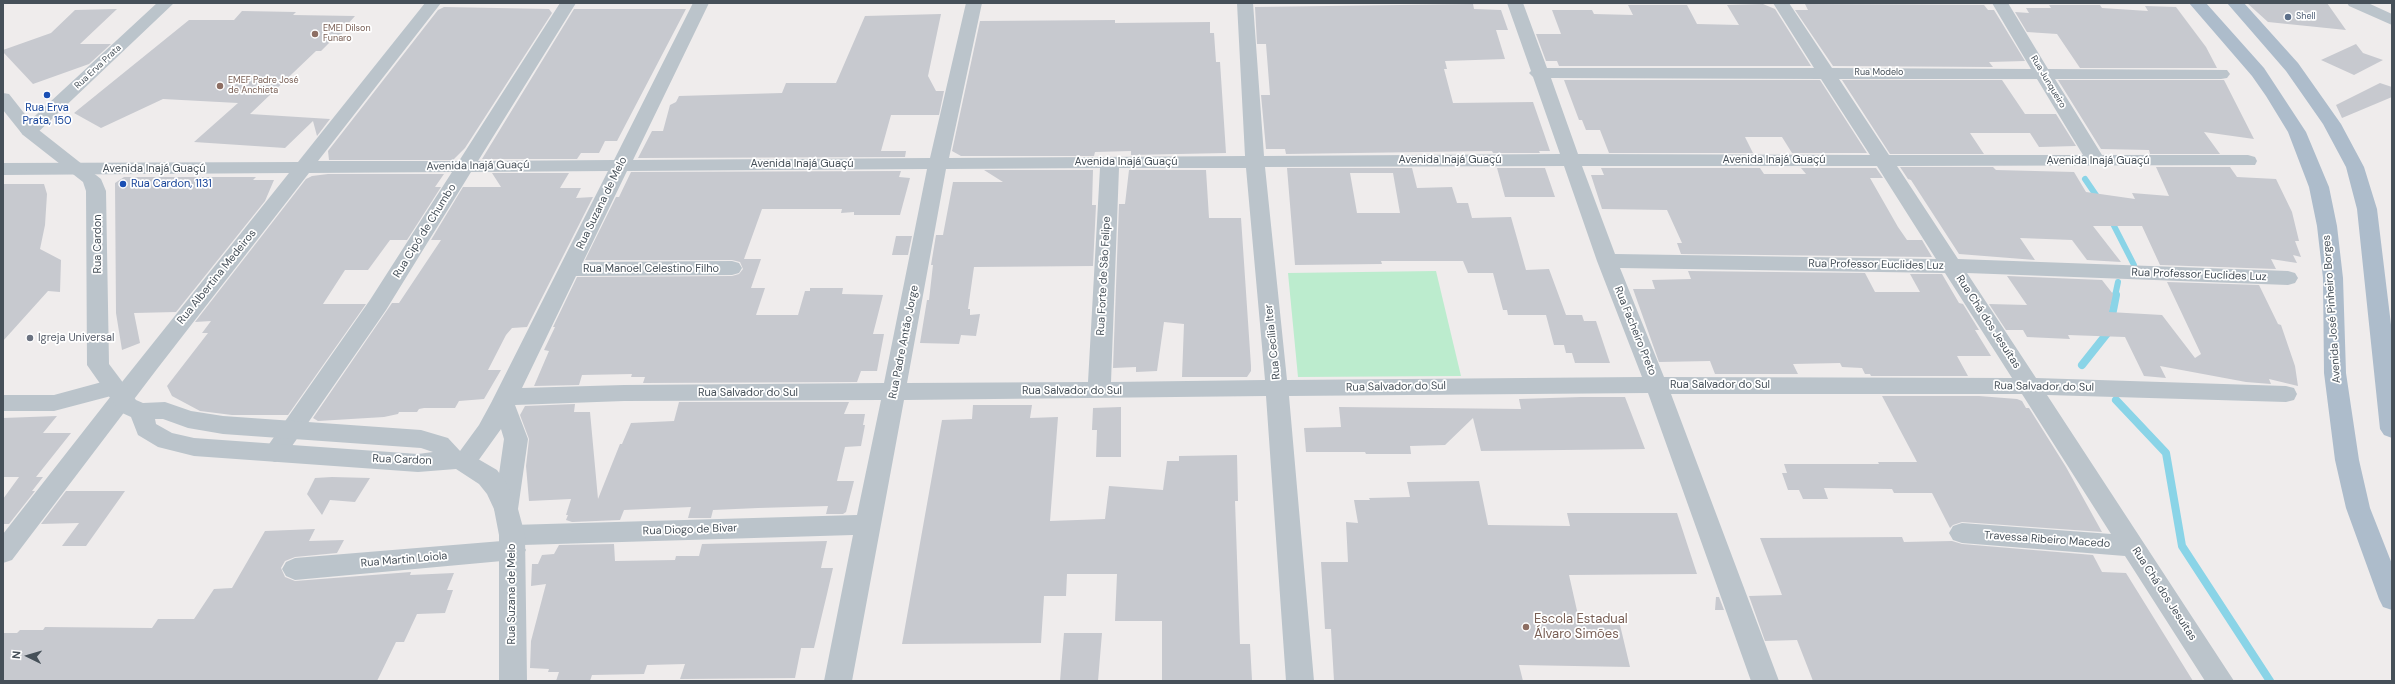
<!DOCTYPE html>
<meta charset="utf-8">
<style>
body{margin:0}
#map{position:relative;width:2395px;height:684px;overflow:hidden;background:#efecec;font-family:"DM Sans",sans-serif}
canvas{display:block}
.frame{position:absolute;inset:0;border:4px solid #465059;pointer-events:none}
.north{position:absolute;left:8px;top:636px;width:40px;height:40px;-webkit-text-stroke:3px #fff;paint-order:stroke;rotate:275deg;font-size:11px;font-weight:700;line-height:16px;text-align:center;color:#465059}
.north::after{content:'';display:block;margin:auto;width:14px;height:18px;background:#465059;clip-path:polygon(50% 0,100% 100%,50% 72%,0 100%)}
</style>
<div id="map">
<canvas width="2395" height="684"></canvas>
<div class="frame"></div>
<div class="north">N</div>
</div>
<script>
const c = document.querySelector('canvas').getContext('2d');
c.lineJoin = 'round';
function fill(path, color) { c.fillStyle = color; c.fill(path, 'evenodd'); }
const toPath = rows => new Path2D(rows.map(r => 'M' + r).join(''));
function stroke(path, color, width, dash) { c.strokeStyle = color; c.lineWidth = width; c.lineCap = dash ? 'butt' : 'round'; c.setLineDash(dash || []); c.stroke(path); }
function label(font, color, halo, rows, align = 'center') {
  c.font = font + ' "DM Sans",sans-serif'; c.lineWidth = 3.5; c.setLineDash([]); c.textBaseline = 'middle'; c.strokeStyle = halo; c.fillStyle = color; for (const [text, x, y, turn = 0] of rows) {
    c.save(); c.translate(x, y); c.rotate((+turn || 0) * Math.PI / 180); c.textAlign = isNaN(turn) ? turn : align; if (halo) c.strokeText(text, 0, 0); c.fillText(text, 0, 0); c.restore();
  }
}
fill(toPath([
 [1436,271,1461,376,1298,377,1288,273]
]), '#bcecce');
stroke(toPath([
 [2085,179,2100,201],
 [2110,218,2134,265],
 [2115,296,2118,282]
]), '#8ad4e7', 6);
stroke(toPath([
 [2082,365,2109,331,2116,295],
 [2116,400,2166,453,2182,546,2270,681]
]), '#8ad4e7', 8);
fill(toPath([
 [2247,3,2327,3,2346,30,2268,22],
 [1473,4,1474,9,1501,10,1508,30,1496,30,1505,59,1445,61,1447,69,1444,69,1453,103,1533,102,1550,151,1539,151,1540,153,1493,153,1492,151,1286,154,1285,149,1266,149,1261,95,1270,95,1266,44,1257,44,1255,7],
 [1763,4,1775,9,1811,66,1559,66,1557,61,1546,61,1536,34,1561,34,1552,10,1592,10,1594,14,1633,15,1628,5,1687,5,1697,24,1739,25,1727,5],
 [1805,4,1984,5,1988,10,1994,10,2025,61,1989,62,1993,67,1833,66,1795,10,1808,10],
 [2049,5,2100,5,2102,8,2148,11,2145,6,2176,7,2206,47,2217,68,2080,68,2057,34,2027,32,2015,12,2029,13,2026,8,2051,8],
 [444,7,549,9,552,13,465,148,453,160,329,160,328,151,438,10],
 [117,9,80,44,111,44,89,64,33,84,3,52,3,50,51,33,75,10],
 [574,9,686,9,617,141,605,141,599,153,581,153,577,159,482,159],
 [242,11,296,12,293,15,355,16,347,25,350,25,334,42,330,42,321,51,316,51,250,114,330,119,317,136,313,121,285,148,194,142,238,103,163,99,101,128,74,113,189,20,234,20],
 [941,14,928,76,936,91,944,91,939,115,891,115,881,151,906,151,905,157,638,158,652,131,663,131,670,105,676,102,679,96,782,93,786,83,836,83,865,16],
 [1115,20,1115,23,1210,22,1210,33,1214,33,1216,62,1220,62,1226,153,1131,155,1131,151,1095,152,1094,156,961,156,952,151,980,21],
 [2356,44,2363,53,2383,60,2354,75,2321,60],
 [1564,80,1820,80,1867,153,1792,153,1782,137,1745,137,1753,153,1609,153,1600,130,1586,130,1582,120,1579,120],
 [1842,80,2002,80,2025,114,2056,114,2076,146,2039,147,2030,133,1970,133,1984,154,1890,154],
 [2058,80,2224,80,2254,139,2204,132,2220,154,2150,154,2149,150,2101,149],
 [2380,83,2392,87,2392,97,2342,118,2336,105],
 [1900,167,1993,167,1996,170,2074,172,2086,192,2135,199,2132,193,2169,196,2156,167,2230,167,2237,177,2276,179,2292,212,2299,241,2295,241,2301,257,2293,255,2297,263,2271,259,2276,269,2160,265,2142,226,2093,226,2121,262,2087,260,2072,240,2020,238,2035,260,1959,254,1911,180,1908,179],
 [1287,168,1412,168,1417,188,1452,187,1457,203,1468,203,1472,218,1511,217,1526,270,1549,269,1566,315,1582,315,1584,321,1596,321,1610,363,1575,363,1572,353,1566,353,1564,345,1554,345,1546,315,1508,315,1507,310,1503,310,1493,273,1468,273,1463,261,1381,261,1382,264,1295,265],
 [1350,173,1393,173,1400,213,1357,213],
 [1497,168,1545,168,1555,197,1505,197],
 [1601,168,1760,168,1764,174,1806,174,1801,168,1876,168,1883,178,1870,178,1898,227,1907,240,1922,240,1932,257,1681,254,1677,243,1682,243,1667,210,1602,209,1591,175,1604,175],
 [984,170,1093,170,1092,205,1096,205,1093,266,974,267,968,309,970,309,970,315,980,314,976,336,961,335,959,344,920,343,927,300,929,300,933,265,931,265,936,235,943,235,953,182,1003,182],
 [1129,170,1206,170,1209,218,1241,218,1251,366,1251,371,1247,377,1182,377,1184,324,1164,322,1157,371,1136,372,1136,367,1113,368,1119,204,1125,204],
 [901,171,899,177,910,178,900,215,854,215,854,212,841,213,842,209,762,209,744,259,761,259,751,288,765,288,756,315,798,315,805,291,810,291,810,288,843,288,842,294,883,295,873,334,884,334,877,371,861,371,857,382,643,383,645,377,631,377,632,374,582,375,579,385,534,386,549,351,544,350,555,327,553,327,577,277,732,276,739,274,743,269,740,262,732,260,585,260,616,197,619,197,631,172],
 [492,173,569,173,560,188,581,188,576,198,593,197,527,327,512,328,506,335,488,370,501,370,484,399,459,401,455,408,424,408,419,409,417,412,399,412,398,414,384,417,318,421,313,418,392,303,399,303,441,240,431,240,463,187,501,187],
 [328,174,444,174,435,187,441,187,407,240,390,240,368,270,345,270,323,304,366,304,288,415,232,415,200,411,172,396,167,386,208,333,202,333,211,321,195,322,306,179,312,176],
 [124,177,256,177,253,180,274,180,265,201,176,312,134,313,140,343,122,350,116,313,115,183],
 [3,184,44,184,47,194,45,225,40,249,61,260,60,292,48,291,3,341],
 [896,236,912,236,908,255,892,255],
 [1688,271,1865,273,1875,292,1920,292,1910,274,1942,274,1959,303,1963,304,1979,330,1975,330,1991,356,1957,356,1968,376,1871,376,1870,374,1865,374,1862,368,1842,367,1840,363,1793,364,1798,374,1715,374,1710,361,1659,362,1633,289,1655,289,1652,280,1691,279],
 [2007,276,2102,280,2113,294,2109,312,2162,315,2195,358,2201,354,2167,282,2259,285,2278,324,2281,325,2295,366,2298,386,2269,379,2271,384,2246,382,2160,366,2166,378,2144,376,2125,337,2068,335,2070,339,2027,337,2023,330,2006,330,1989,304,2027,305],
 [1882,396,1979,396,2017,399,2022,401,2026,408,2029,408,2066,467,2102,532,1962,522,1953,525,1950,528,1932,493,1894,493,1892,489,1824,488,1828,499,1803,499,1799,490,1788,490,1782,473,1787,473,1784,464,1879,464,1878,462,1917,462],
 [1581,397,1625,397,1645,449,1481,451,1473,418,1445,445,1410,446,1411,454,1366,454,1365,452,1306,452,1304,428,1341,427,1339,407,1521,409,1519,399],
 [679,402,849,402,844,414,865,414,863,425,865,425,861,446,845,447,837,481,854,481,846,512,843,514,826,514,828,506,758,508,713,510,711,518,688,518,691,507,624,510,620,520,572,522,566,520,568,515,566,515,571,499,529,501,526,466,529,439,520,415,525,406,575,404,574,412,590,412,598,499,620,444,622,444,631,423,674,421],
 [973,405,1032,405,1030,418,1058,417,1050,521,1105,519,1109,486,1163,490,1167,461,1179,461,1179,456,1237,455,1238,501,1235,501,1240,644,1250,644,1252,680,1162,680,1162,621,1115,621,1117,574,1067,574,1066,596,1044,596,1041,643,902,644,942,420,972,419],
 [1121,407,1121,457,1096,457,1097,430,1092,430,1093,408],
 [57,416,43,433,71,433,36,477,43,477,32,491,35,491,9,524,3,524,3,499,19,477,3,477,3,418],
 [332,477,370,478,355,502,330,500,322,515,307,494,315,478],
 [1479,481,1488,525,1570,526,1567,513,1677,513,1697,574,1569,575,1580,624,1620,625,1630,667,1519,665,1523,681,1334,681,1331,629,1325,629,1321,562,1348,562,1346,522,1358,523,1354,500,1370,500,1369,498,1410,497,1407,482],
 [66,491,125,491,86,546,62,546,79,523,41,524],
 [315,529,309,541,344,540,337,553,295,557,285,561,281,568,285,577,295,581,411,572,410,575,454,573,447,590,453,590,445,613,417,614,404,642,396,642,377,681,3,680,3,633,17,633,20,630,43,630,45,627,152,628,158,619,194,619,214,589,232,588,265,531],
 [1902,537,1904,542,1952,541,1962,544,2093,555,2102,572,2126,573,2193,681,1813,681,1797,640,1765,641,1749,596,1782,595,1760,538],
 [827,541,821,568,833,568,827,594,814,648,801,648,795,678,680,679,685,664,647,665,644,674,592,675,590,681,556,681,559,672,548,672,549,669,530,668,531,641,546,584,531,586,532,564,538,564,542,555,554,554,559,545,614,544,615,561,675,560,676,556,699,556,702,544],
 [1716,597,1719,597,1724,610,1715,610],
 [1064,633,1102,633,1098,681,1060,681]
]), '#c7c9cf');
fill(toPath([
 [157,3,174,3,35,135,23,135,20,131,23,127,157,3],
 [425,3,441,3,318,161,459,161,560,3,576,3,478,161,614,160,693,3,709,3,633,160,930,158,966,3,982,3,949,158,1245,156,1237,3,1253,3,1264,156,1560,154,1533,77,1529,73,1531,71,1507,3,1523,3,1547,68,1814,68,1773,3,1789,3,1832,68,2031,69,1992,3,2008,3,2048,69,2227,70,2230,74,2227,78,2221,79,2055,79,2102,155,2248,155,2255,157,2257,161,2255,165,1897,166,1958,259,2288,271,2295,273,2298,278,2295,283,2288,285,1967,273,2036,378,2286,386,2294,388,2297,394,2294,400,2286,402,2047,395,2234,681,2205,681,2125,556,1962,543,1953,540,1949,533,1953,526,1962,523,2111,534,2022,394,1671,394,1779,681,1751,681,1648,393,1289,396,1314,681,1286,681,1266,396,904,400,852,681,824,681,853,535,523,545,526,550,522,557,513,560,295,580,286,576,282,569,286,562,295,558,502,541,499,535,503,528,512,525,857,515,881,400,624,401,515,405,528,439,518,509,515,516,506,519,497,516,494,509,504,439,501,429,473,468,464,471,455,468,452,462,479,425,491,403,608,171,471,172,386,310,283,459,275,462,267,459,263,453,267,447,370,300,452,172,309,173,157,369,12,560,3,563,3,534,111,396,54,411,3,411,3,395,54,395,113,379,122,382,289,173,3,175,3,163,298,162,425,3],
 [1551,78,1821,79,1870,155,1578,154,1551,78],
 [1839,79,2037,79,2083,155,1889,155,1839,79],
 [1564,166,1597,261,1642,377,1287,380,1265,167,1564,166],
 [1582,166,1877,166,1936,259,1615,254,1582,166],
 [1100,168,1088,382,907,383,946,169,1100,168],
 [1119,168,1246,168,1265,380,1111,382,1119,168],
 [927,169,884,383,624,385,522,388,576,276,732,275,739,273,742,268,739,263,732,261,583,262,627,171,927,169],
 [1620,268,1945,273,2012,378,1664,377,1620,268]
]), '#bbc4cb');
fill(toPath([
 [2347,3,2368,3,2392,14,2392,25,2349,6,2347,3],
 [3,93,9,94,35,127,101,179,106,191,109,364,136,400,143,403,165,402,191,411,223,416,421,430,448,438,461,452,473,456,497,470,506,482,518,509,525,535,527,681,499,681,499,535,494,509,487,494,479,484,456,469,418,472,194,456,158,447,138,435,131,417,120,412,87,365,86,191,83,182,23,135,3,110,3,93],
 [155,419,163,419,188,428,223,434,421,448,433,452,418,454,194,438,172,433,156,424,155,419]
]), '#bbc4cb');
fill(toPath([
 [2189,3,2206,3,2264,68,2306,132,2329,187,2337,226,2343,278,2346,373,2359,460,2370,508,2392,564,2392,610,2383,607,2379,599,2346,508,2335,460,2324,373,2323,278,2317,226,2309,187,2288,132,2266,96,2252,76,2189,3],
 [2227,3,2244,3,2298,63,2341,124,2364,167,2377,209,2392,333,2392,438,2384,435,2380,429,2357,209,2346,167,2323,124,2286,71,2227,3]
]), '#adbccb');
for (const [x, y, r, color] of [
 [2288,17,4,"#5c6f8a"],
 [315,34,4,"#8d6e63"],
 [220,86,4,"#8d6e63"],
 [47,95,4,"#1a4fb4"],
 [123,184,4,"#1a4fb4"],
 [30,338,4,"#6b7280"],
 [1526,627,4,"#8d6e63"]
]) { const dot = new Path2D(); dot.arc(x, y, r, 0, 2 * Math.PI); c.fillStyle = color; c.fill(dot); stroke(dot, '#fff', 1.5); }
label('9px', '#4e5e75', '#fff', [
 ["Shell",2296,17]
], 'left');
label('9px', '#785e54', '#fff', [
 ["EMEI Dilson",323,29],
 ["Funaro",323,39],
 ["EMEF Padre José",228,81],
 ["de Anchieta",228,91]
], 'left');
label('9px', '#465059', '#fff', [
 ["Rua Erva Prata",98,67,-43],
 ["Rua Modelo",1879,73],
 ["Rua Junqueiro",2048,82,59]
]);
label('11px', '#164399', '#fff', [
 ["Rua Erva",47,108],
 ["Prata, 150",47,121],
 ["Rua Cardon, 1131",131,184,"left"]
]);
label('11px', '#465059', '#fff', [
 ["Avenida Inajá Guaçú",1450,160],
 ["Avenida Inajá Guaçú",1774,160],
 ["Avenida Inajá Guaçú",2098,161],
 ["Avenida Inajá Guaçú",1126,162],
 ["Avenida Inajá Guaçú",802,164],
 ["Avenida Inajá Guaçú",478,166,-1],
 ["Avenida Inajá Guaçú",154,169],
 ["Rua Suzana de Melo",602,203,-64],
 ["Rua Cipó de Chumbo",425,231,-58],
 ["Rua Cardon",98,244,-90],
 ["Rua Professor Euclides Luz",1876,265,1],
 ["Rua Manoel Celestino Filho",651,269],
 ["Rua Professor Euclides Luz",2199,275,2],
 ["Rua Forte de São Felipe",1104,276,-87],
 ["Rua Albertina Medeiros",217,277,-51],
 ["Avenida José Pinheiro Borges",2332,309,-94],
 ["Rua Chá dos Jesuítas",1988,322,57],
 ["Rua Facheiro Preto",1635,331,68],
 ["Rua Padre Antão Jorge",904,342,-79],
 ["Rua Cecília Iter",1273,342,-96],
 ["Rua Salvador do Sul",1720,385],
 ["Rua Salvador do Sul",1396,387,-1],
 ["Rua Salvador do Sul",2044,387,1],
 ["Rua Salvador do Sul",1072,391],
 ["Rua Salvador do Sul",748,393],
 ["Rua Cardon",402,460,2],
 ["Rua Diogo de Bivar",690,530,-2],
 ["Travessa Ribeiro Macedo",2047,540,4],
 ["Rua Martin Loiola",404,560,-5],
 ["Rua Suzana de Melo",512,594,-90],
 ["Rua Chá dos Jesuítas",2164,594,57]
]);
label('11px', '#5b616d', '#fff', [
 ["Igreja Universal",38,338]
], 'left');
label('13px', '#785e54', '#fff', [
 ["Escola Estadual",1534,620],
 ["Álvaro Simões",1534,635]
], 'left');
</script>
